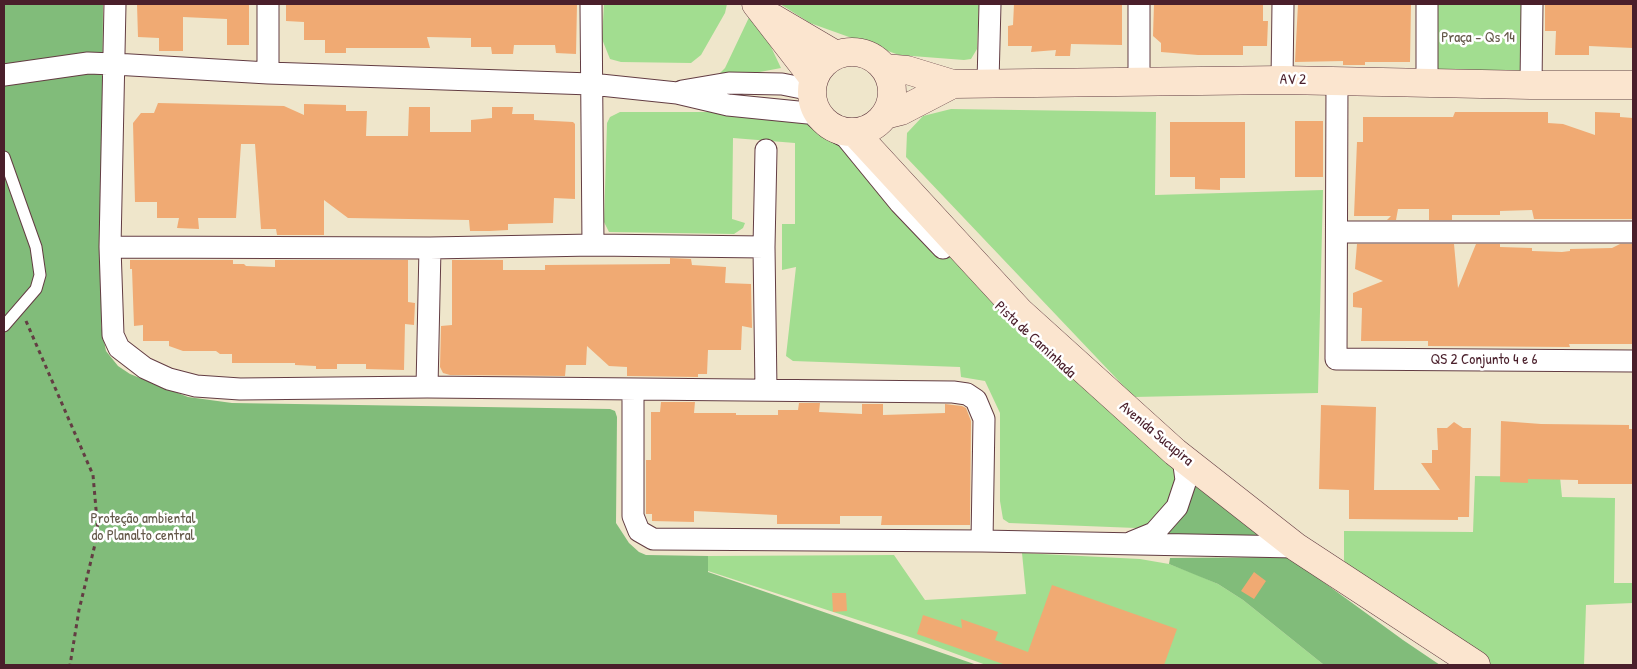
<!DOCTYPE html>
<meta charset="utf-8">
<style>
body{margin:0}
#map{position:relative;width:1637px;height:669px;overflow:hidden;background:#efe6cb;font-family:"Patrick Hand",sans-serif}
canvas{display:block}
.frame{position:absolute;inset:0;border:5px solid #4a1f2b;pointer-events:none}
</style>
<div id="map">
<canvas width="1637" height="669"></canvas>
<div class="frame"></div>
</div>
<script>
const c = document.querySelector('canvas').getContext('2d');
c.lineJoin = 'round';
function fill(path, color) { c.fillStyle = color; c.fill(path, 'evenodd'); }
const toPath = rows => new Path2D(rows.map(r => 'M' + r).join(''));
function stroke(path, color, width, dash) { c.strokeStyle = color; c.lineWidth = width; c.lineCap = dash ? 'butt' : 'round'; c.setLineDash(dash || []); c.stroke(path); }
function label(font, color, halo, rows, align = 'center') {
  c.font = font + ' "Patrick Hand",sans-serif'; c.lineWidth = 5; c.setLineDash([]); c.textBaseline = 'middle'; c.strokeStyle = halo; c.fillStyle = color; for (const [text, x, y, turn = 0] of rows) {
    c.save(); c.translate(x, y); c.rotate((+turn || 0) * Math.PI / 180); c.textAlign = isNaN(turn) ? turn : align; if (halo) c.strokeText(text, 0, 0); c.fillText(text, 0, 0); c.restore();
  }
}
fill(toPath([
 [604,4,727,4,725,13,701,55,691,63,621,62,610,59,602,39],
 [780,4,979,4,977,49,971,59,964,60,899,55,810,23],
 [1435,4,1522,4,1521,72,1434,72],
 [753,9,781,68,712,81,725,68],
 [951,109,1156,112,1155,195,1323,190,1318,393,1134,397,906,157,907,133,923,116],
 [620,112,718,112,813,119,1174,468,1177,485,1173,503,1145,527,1136,528,1009,523,1003,519,1000,501,1000,413,985,381,961,377,960,367,793,361,786,356,796,267,782,270,782,224,795,224,795,143,733,138,732,219,745,223,743,228,734,234,609,232,604,222,607,123,610,117],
 [1475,476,1560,477,1562,497,1615,498,1614,583,1633,583,1633,603,1586,605,1584,665,1489,665,1351,577,1344,560,1344,531,1473,532],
 [1022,553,1140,559,1169,564,1195,574,1218,584,1243,600,1324,665,986,665,913,638,708,571,708,556,894,555,925,600,1026,594]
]), '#a2dd90');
fill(toPath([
 [4,4,103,4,101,325,106,351,118,366,130,374,188,397,232,403,610,409,615,411,617,417,616,523,629,543,639,552,646,555,708,556,708,572,977,665,4,665],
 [1188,476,1273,543,1164,535,1176,525,1192,493],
 [1289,557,1403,640,1440,665,1324,665,1243,600,1218,584,1169,564,1170,558]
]), '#81bc7a');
fill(toPath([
 [137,4,249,4,249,45,227,45,227,19,183,17,183,51,159,51,159,38,138,37],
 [286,4,577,4,576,54,556,53,555,45,514,45,513,54,492,54,491,47,471,47,471,38,427,37,430,48,346,48,346,53,325,53,325,40,304,40,304,22,286,21],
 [1014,4,1122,4,1122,45,1071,44,1070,56,1055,56,1056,50,1031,52,1032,46,1008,46,1008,26,1013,25],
 [1154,4,1263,4,1263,21,1268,21,1267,46,1243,46,1243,55,1198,55,1161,52,1161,43,1153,36],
 [1298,4,1411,4,1410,62,1365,62,1365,65,1343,65,1343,61,1295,62],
 [1545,4,1633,4,1633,48,1589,46,1589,55,1555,55,1556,31,1545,31],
 [158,103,284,106,304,115,304,104,346,105,346,111,367,111,366,136,408,136,409,107,430,107,430,132,471,132,471,120,492,118,492,107,513,107,512,114,534,114,534,120,573,122,575,124,575,199,554,198,553,223,508,224,508,230,490,231,470,231,469,220,348,218,324,200,324,235,277,235,276,229,261,229,255,144,241,144,236,218,198,218,199,229,177,228,179,218,157,218,157,202,135,202,133,123,141,113,154,113],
 [1455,112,1548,112,1548,123,1563,124,1595,135,1595,112,1620,113,1620,117,1633,118,1633,219,1534,219,1532,210,1500,211,1500,215,1452,215,1452,220,1429,220,1429,209,1398,209,1396,220,1387,220,1391,216,1354,216,1357,142,1363,142,1363,117,1453,117],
 [1295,121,1323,121,1323,177,1295,177],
 [1170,122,1245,122,1245,178,1220,178,1220,190,1195,189,1195,177,1170,177],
 [1357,244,1454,244,1458,288,1476,244,1500,244,1500,247,1532,248,1532,251,1562,252,1570,251,1570,249,1612,248,1620,244,1633,244,1633,344,1569,344,1570,347,1428,346,1428,341,1361,341,1362,308,1353,307,1353,293,1383,281,1355,269],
 [670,258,691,259,692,265,726,267,725,283,751,284,752,328,742,326,741,350,708,350,707,374,698,374,698,377,627,376,627,367,609,366,587,346,586,365,566,365,565,376,450,375,443,373,440,367,441,326,452,325,452,260,503,260,503,270,545,270,545,265,670,264],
 [130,260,233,260,233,264,244,264,246,266,275,267,275,260,408,260,408,302,415,303,414,325,405,324,404,370,366,369,366,364,337,364,337,369,316,369,316,366,295,365,295,363,232,363,232,354,220,354,216,351,183,351,169,346,169,341,143,341,143,325,134,326,132,269,130,269],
 [661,402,695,402,694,413,736,413,736,415,778,415,778,410,798,410,799,403,820,403,819,412,862,414,862,404,883,404,883,415,945,413,945,404,962,406,966,408,971,421,970,525,881,525,882,516,840,516,840,524,777,524,777,515,694,511,694,522,652,521,652,514,646,514,646,460,651,460,651,412,660,412],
 [1321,405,1376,407,1374,490,1440,490,1421,463,1432,463,1432,450,1438,450,1437,428,1447,428,1454,422,1463,428,1471,428,1469,517,1458,517,1458,520,1349,519,1349,490,1319,489],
 [1501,421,1541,424,1629,425,1629,429,1633,429,1633,484,1578,484,1578,480,1528,479,1528,483,1500,482],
 [1254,572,1266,581,1254,599,1241,591],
 [1052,585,1177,629,1164,665,1006,665,917,634,923,615,962,628,961,619,998,632,995,640,1028,652],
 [832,593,846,593,847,611,833,612]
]), '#f0aa73');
const lane = toPath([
 [4,157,36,247,40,275,36,289,4,326]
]);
const street = toPath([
 [115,4,110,247,113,335,119,348,145,368,169,379,196,386,240,389,427,387,953,392,967,394,976,400,984,419,982,541],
 [268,4,268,73],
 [591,4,593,245],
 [4,75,88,63,114,64,268,73,591,84,677,93,728,105,818,114],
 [1282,80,1283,4],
 [1139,81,1139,4],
 [1337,81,1336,359,1633,361],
 [988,82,990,4],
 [1427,83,1427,4],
 [1531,85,1532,4],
 [682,91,729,83,782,84,812,90],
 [810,112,827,127,846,137,900,203,943,248],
 [766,150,764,247,766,390],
 [1337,232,1633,232],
 [110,247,430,248,593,245,764,247],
 [427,387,430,248],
 [633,390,633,516,639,531,653,539,982,541,1296,547],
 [1132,542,1154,533,1177,507,1186,480,1183,458]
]);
const secondary = toPath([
 [756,4,814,79],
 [773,18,836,55],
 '812 92a40 40 0 1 1 80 0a40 40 0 1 1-80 0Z',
 [884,68,907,70,953,84,1282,80,1531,85,1633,85],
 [885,115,901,111,953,84],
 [855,133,1020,312,1175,452,1296,547,1476,665]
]);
stroke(lane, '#633d43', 13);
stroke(street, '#633d43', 23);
stroke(secondary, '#633d43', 29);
stroke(toPath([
 [26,321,93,475,98,532,79,610,70,665]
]), '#633d43', 3, [4, 4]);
stroke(lane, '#fff', 11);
stroke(street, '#fff', 21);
stroke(secondary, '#fbe5cf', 28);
label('15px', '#645849', '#fff', [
 ["Praça - Qs 14",1478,38],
 ["Proteção ambiental",143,519],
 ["do Planalto central",143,536]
]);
label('15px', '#4a1f2b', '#fff', [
 ["AV 2",1293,80,1],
 ["Pista de Caminhada",1035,340,43],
 ["QS 2 Conjunto 4 e 6",1484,360],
 ["Avenida Sucupira",1156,434,40]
]);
</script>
